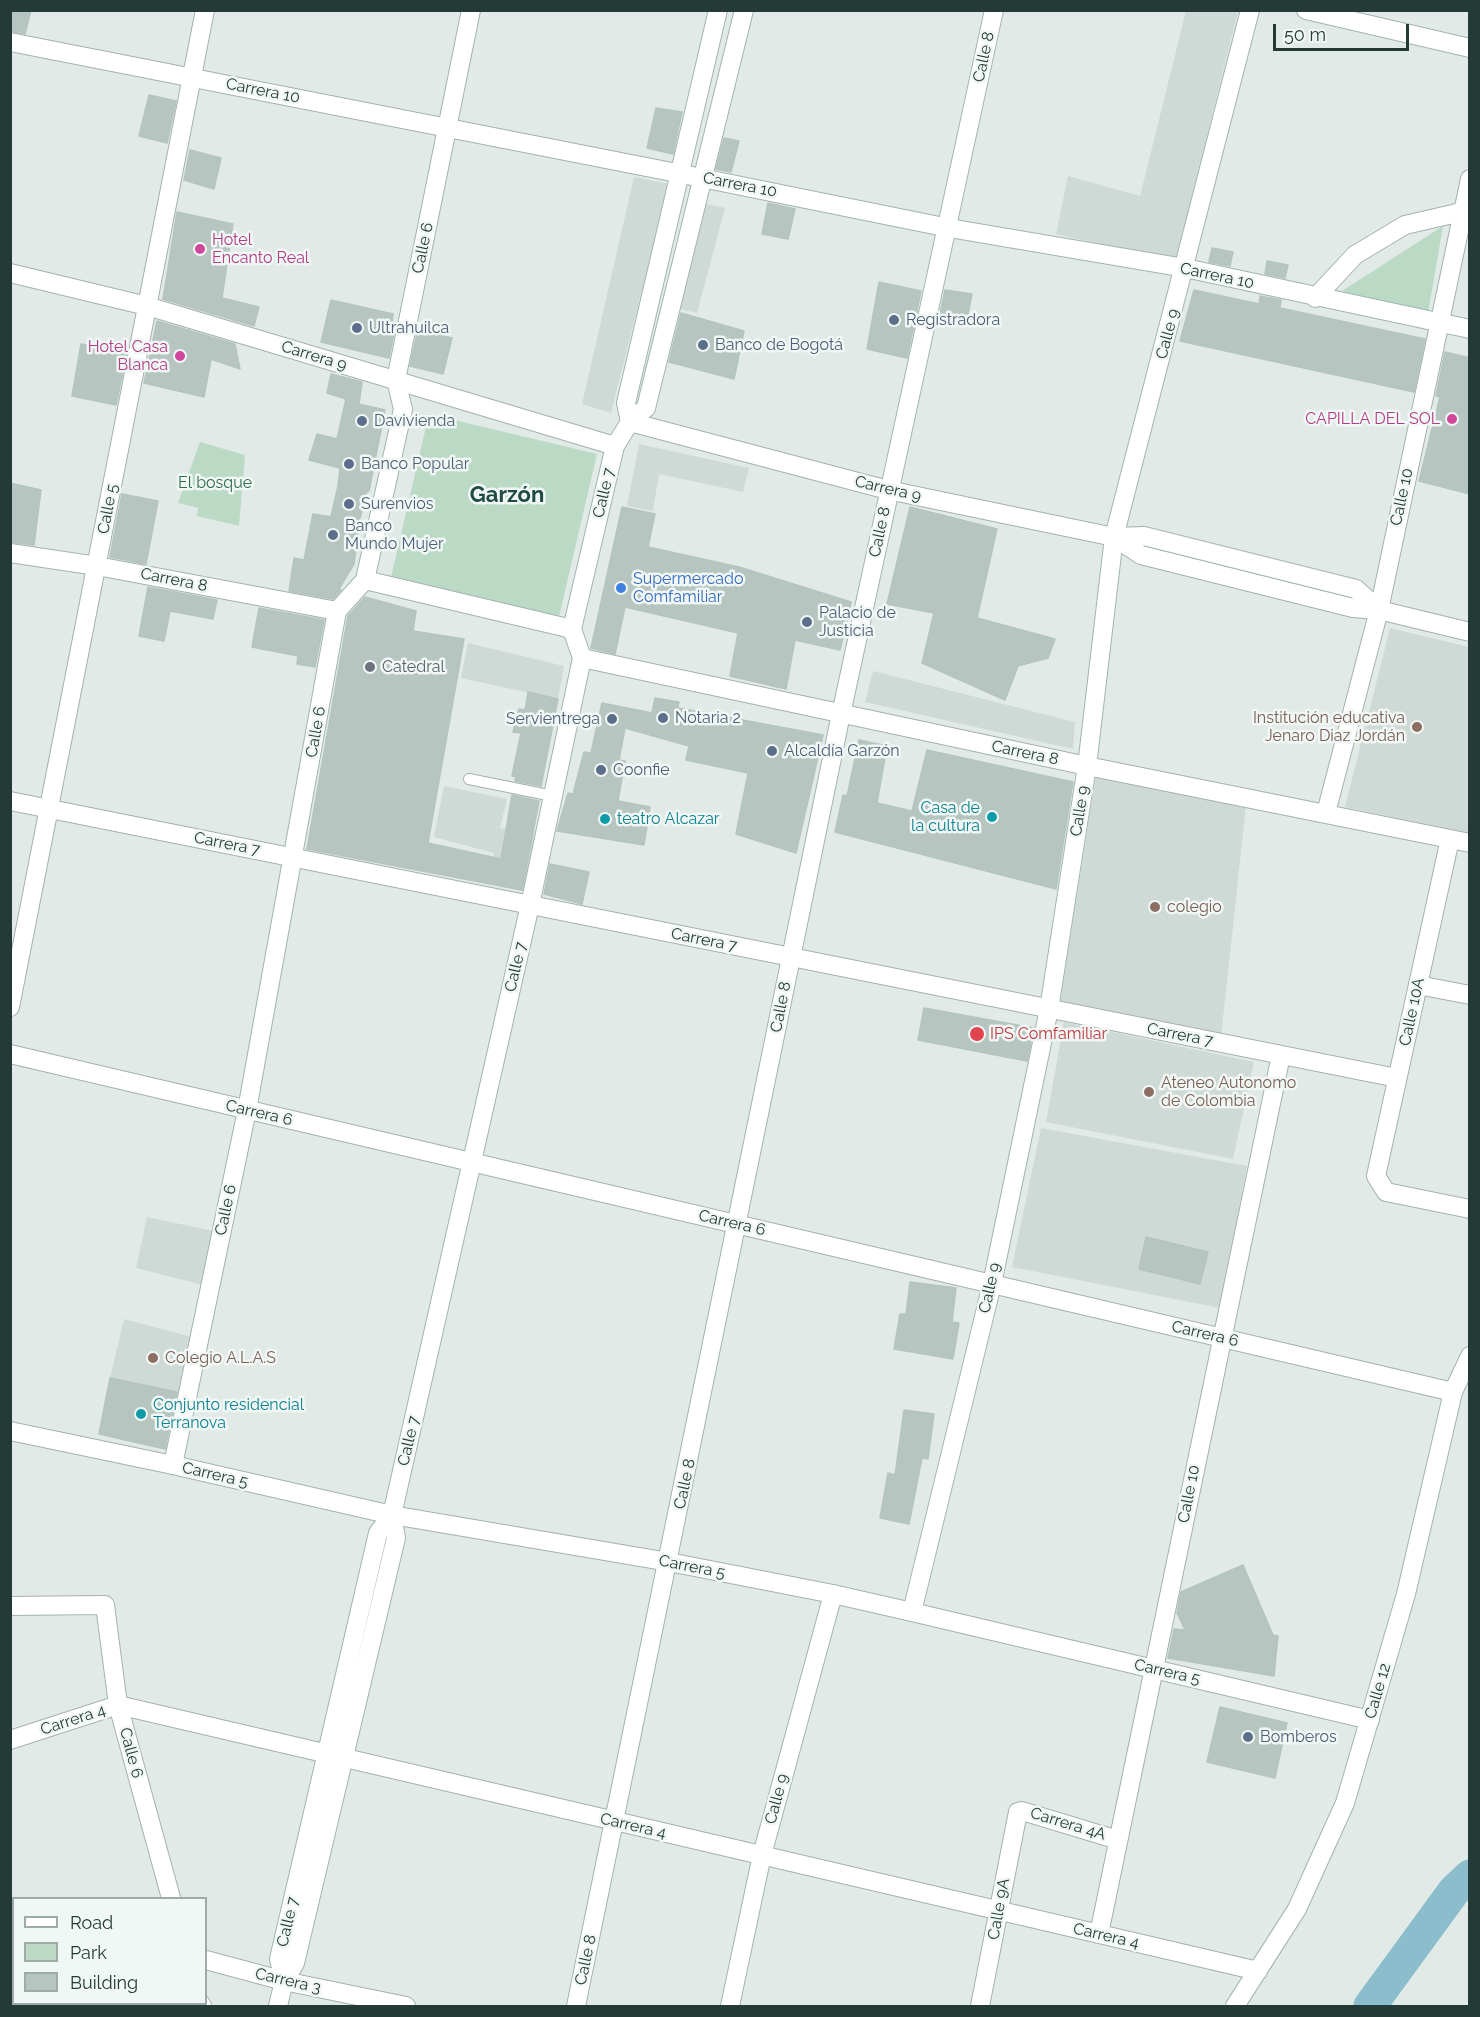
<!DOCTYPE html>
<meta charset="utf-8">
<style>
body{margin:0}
#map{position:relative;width:1480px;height:2017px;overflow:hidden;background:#e1eae7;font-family:Raleway,sans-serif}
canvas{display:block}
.frame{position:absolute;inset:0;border:12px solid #233a36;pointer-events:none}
.legend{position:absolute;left:12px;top:1897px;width:195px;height:108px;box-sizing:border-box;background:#f1f7f5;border:2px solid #9faba9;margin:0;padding:8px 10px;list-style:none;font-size:18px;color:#233a36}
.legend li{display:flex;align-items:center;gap:12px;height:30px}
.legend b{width:30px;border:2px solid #9faba9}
.scale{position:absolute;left:1273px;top:24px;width:136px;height:27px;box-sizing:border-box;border:3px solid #233a36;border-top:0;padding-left:8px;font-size:18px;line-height:21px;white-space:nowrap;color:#233a36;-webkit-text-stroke:4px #f1f7f5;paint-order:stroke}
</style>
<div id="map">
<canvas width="1480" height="2017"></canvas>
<div class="frame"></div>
<ul class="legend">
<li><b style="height:8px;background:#fff"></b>Road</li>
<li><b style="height:16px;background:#bbdac6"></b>Park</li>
<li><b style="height:16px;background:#b6c5c0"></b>Building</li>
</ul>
<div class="scale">50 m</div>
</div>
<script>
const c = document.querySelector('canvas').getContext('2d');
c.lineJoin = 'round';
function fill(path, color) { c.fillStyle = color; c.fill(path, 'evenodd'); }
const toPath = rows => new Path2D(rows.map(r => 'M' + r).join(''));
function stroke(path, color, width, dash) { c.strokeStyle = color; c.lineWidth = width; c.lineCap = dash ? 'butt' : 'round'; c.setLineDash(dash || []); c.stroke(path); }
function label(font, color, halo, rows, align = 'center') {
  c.font = font + ' Raleway,sans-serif'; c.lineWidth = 5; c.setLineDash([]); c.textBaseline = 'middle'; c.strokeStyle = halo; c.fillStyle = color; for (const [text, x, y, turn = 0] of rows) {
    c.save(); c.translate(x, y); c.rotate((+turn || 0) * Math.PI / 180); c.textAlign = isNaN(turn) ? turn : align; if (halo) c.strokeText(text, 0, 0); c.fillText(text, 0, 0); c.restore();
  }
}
fill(toPath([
 [1186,11,1238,11,1176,261,1056,234,1068,176,1140,196],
 [634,177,669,184,611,413,582,404],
 [701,203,725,208,697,313,671,307],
 [639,444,749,468,743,492,659,474,653,511,627,506],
 [1390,628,1469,647,1469,833,1345,807],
 [468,643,564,666,558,699,461,678],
 [873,671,1075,722,1073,749,865,702],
 [1096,775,1246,806,1221,1037,1059,1008],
 [444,786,507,799,500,828,538,835,528,892,488,884,494,853,434,837],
 [1064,1022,1254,1062,1233,1159,1046,1122],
 [1041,1128,1247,1166,1220,1308,1012,1267],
 [147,1217,218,1232,207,1286,136,1268],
 [124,1319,196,1338,185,1394,110,1378],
 [78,2004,202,2004,203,2006,66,2006]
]), '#cfdad6');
fill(toPath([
 [1443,226,1428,313,1342,291],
 [429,414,597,454,559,617,391,577],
 [200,442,245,455,239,526,197,516,198,508,178,503]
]), '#bbdac6');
stroke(toPath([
 [1370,2006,1454,1891,1470,1876]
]), '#8cbdcc', 33);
const building = toPath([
 [10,10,31,10,25,34,10,31,10,10],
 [149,95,176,101,167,143,139,136,149,95],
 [656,108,682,112,673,154,647,148,656,108],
 [724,138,739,141,731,172,716,169,724,138],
 [190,150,221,158,214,189,184,180,190,150],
 [768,203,795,209,788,239,762,234,768,203],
 [177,212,233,224,222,298,259,307,254,326,163,299,177,212],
 [1212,248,1233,252,1230,266,1209,262,1212,248],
 [1267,261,1288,265,1285,278,1265,274,1267,261],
 [879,282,921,291,907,358,867,349,879,282],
 [945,290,972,294,967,319,940,314,945,290],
 [1194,290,1259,304,1260,296,1281,300,1280,308,1425,339,1414,392,1180,341,1194,290],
 [331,300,393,314,392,322,396,323,389,358,321,342,331,300],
 [681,313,744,331,734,379,669,362,681,313],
 [157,321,235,344,240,369,211,359,204,397,144,383,157,321],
 [418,329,452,338,443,374,410,366,418,329],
 [81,344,127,352,116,405,72,396,81,344],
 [1445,352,1470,358,1470,494,1419,481,1440,397,1436,396,1445,352],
 [331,374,362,382,359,404,385,410,369,491,367,491,360,518,354,564,339,589,341,590,333,599,289,591,294,558,304,560,313,514,331,517,338,486,340,468,309,460,317,434,337,439,346,399,327,393,331,374],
 [10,483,41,490,34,545,10,542,10,483],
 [122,494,158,501,146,564,110,557,122,494],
 [622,507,655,514,648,547,739,567,851,602,840,650,795,640,786,689,730,676,738,633,625,607,615,654,591,648,622,507],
 [910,507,997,529,977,618,1055,639,1048,658,1018,666,1005,700,922,663,934,613,887,604,910,507],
 [148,587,217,600,213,619,170,611,164,641,139,636,148,587],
 [365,597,416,611,413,631,464,639,428,843,501,859,512,795,539,801,522,890,307,849,348,616,365,597],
 [259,608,324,620,315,667,297,664,298,656,252,647,259,608],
 [528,692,558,699,541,786,515,781,516,777,512,776,521,733,513,732,519,709,525,710,528,692],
 [655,698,679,702,678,708,823,735,796,853,736,834,748,773,686,760,689,746,625,728,619,760,625,761,618,801,650,807,644,845,557,831,568,793,573,794,584,752,591,753,602,703,652,713,655,698],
 [859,740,887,746,877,803,912,811,927,750,1073,782,1056,889,835,832,843,795,847,796,859,740],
 [550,864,589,872,582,904,544,894,550,864],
 [924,1008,1034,1028,1027,1061,918,1040,924,1008],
 [1146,1237,1208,1252,1200,1284,1139,1269,1146,1237],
 [910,1282,956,1288,952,1322,959,1323,953,1359,894,1349,900,1314,906,1314,910,1282],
 [110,1378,177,1392,165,1449,99,1434,110,1378],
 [904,1410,934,1414,928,1459,922,1458,909,1524,880,1518,888,1473,895,1475,904,1410],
 [1243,1565,1273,1635,1278,1636,1274,1676,1168,1658,1174,1629,1185,1630,1177,1613,1181,1592,1243,1565],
 [1220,1707,1287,1723,1275,1778,1207,1762,1220,1707]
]);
fill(building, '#b6c5c0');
stroke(building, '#b4c4be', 1.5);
const lane = toPath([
 [469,779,553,796]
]);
const street = toPath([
 [10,42,682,174],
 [10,273,147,306,615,446],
 [1315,298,1355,255,1405,225,1470,210],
 [630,422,888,490,1114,537,1144,536,1356,589,1379,610],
 [1114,537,1141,555,1353,608,1379,610,1470,632],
 [10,553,97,566,337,611],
 [365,580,572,629],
 [582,658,1087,766,1470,843],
 [10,801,1397,1078],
 [1326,813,1379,610,1470,179],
 [1450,839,1376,1176,1386,1192,1470,1209],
 [1418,985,1470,995],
 [10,1007,205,10],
 [10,1054,1453,1392],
 [10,1431,173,1465],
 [392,1515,669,1562,833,1594],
 [10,1606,105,1605,118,1705,171,1898],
 [912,1612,1370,1720],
 [10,1740,118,1705,1258,1971],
 [1099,1934,1281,1055],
 [206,1960,284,1981,406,2006],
 [10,2001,14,2000],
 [201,2004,202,2006],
 [980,2006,1018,1812,1022,1811,1118,1840]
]);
const secondary = toPath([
 [1306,10,1470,48],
 [682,174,949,228,1185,268,1470,329],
 [630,422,626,403,718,10],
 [392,1515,173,1465,247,1110,337,611,365,580,403,409,396,380,471,10],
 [284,1981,279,1959,378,1533,392,1515],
 [278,2006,284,1981,295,1963,396,1538,392,1515,530,905,582,658,572,629,615,446,630,422,646,408,744,10],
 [576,2006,841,714,994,10],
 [730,2006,762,1855,833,1594,912,1612,992,1284,1049,1009,1087,766,1114,537,1250,10],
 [1235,2006,1297,1909,1345,1803,1406,1594,1453,1392,1470,1356]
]);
stroke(lane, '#a4b2ae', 12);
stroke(street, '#a4b2ae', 20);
stroke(secondary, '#a1b5b0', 20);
stroke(lane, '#fff', 10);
stroke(street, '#fff', 18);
stroke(secondary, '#fff', 18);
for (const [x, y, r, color] of [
 [200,249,6,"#d1479c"],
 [894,320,6,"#5c6f8a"],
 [357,328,6,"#5c6f8a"],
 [703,345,6,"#5c6f8a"],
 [180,356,6,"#d1479c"],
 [1452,419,6,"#d1479c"],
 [362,421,6,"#5c6f8a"],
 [349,464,6,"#5c6f8a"],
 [349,504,6,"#5c6f8a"],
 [333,535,6,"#5c6f8a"],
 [621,588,6,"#3f7fe0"],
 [807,622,6,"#5c6f8a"],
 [370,667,6,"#6b7280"],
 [663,718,6,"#5c6f8a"],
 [612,719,6,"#5c6f8a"],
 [1417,727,6,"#8d6e63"],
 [772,751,6,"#5c6f8a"],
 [601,770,6,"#5c6f8a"],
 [992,817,6,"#0f9aa8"],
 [605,819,6,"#0f9aa8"],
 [1155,907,6,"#8d6e63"],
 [977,1034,8,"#e0444e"],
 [1149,1092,6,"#8d6e63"],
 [153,1358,6,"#8d6e63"],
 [141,1414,6,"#0f9aa8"],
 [1248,1737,6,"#5c6f8a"]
]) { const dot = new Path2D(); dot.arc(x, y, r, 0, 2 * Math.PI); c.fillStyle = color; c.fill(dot); stroke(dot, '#f1f7f5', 2); }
label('16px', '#233a36', '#f1f7f5', [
 ["Calle 8",984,57,-78],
 ["Carrera 10",263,91,11],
 ["Carrera 10",740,185,11],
 ["Calle 6",423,248,-78],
 ["Carrera 10",1217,276,12],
 ["Calle 9",1168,334,-75],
 ["Carrera 9",314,356,17],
 ["Carrera 9",888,489,13],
 ["Calle 7",604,493,-77],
 ["Calle 10",1402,497,-78],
 ["Calle 5",108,509,-79],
 ["Calle 8",880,532,-78],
 ["Carrera 8",174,580,11],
 ["Calle 6",316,732,-80],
 ["Carrera 8",1025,753,12],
 ["Calle 9",1080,811,-81],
 ["Carrera 7",227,844,11],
 ["Carrera 7",704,940,11],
 ["Calle 7",516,967,-77],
 ["Calle 8",781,1007,-79],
 ["Calle 10A",1412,1012,-78],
 ["Carrera 7",1180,1035,11],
 ["Carrera 6",259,1113,13],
 ["Calle 6",226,1210,-78],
 ["Carrera 6",732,1223,13],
 ["Calle 9",990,1288,-77],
 ["Carrera 6",1205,1334,13],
 ["Calle 7",409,1441,-77],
 ["Carrera 5",215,1475,13],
 ["Calle 8",685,1484,-78],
 ["Calle 10",1189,1494,-79],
 ["Carrera 5",692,1567,11],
 ["Carrera 5",1167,1672,13],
 ["Calle 12",1378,1691,-74],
 ["Carrera 4",73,1720,-18],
 ["Calle 6",131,1753,75],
 ["Calle 9",777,1799,-75],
 ["Carrera 4A",1068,1824,17],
 ["Carrera 4",633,1826,13],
 ["Calle 9A",999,1909,-80],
 ["Calle 7",288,1922,-77],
 ["Carrera 4",1106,1936,13],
 ["Calle 8",586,1960,-78],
 ["Carrera 3",288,1981,13]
]);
label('16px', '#b23c85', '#f1f7f5', [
 ["Hotel",212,240,"left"],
 ["Encanto Real",212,258,"left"],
 ["Hotel Casa",168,347],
 ["Blanca",168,365],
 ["CAPILLA DEL SOL",1440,419]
], 'right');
label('16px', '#4e5e75', '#f1f7f5', [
 ["Registradora",906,320],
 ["Ultrahuilca",369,328],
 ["Banco de Bogotá",715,345],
 ["Davivienda",374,421],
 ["Banco Popular",361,464],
 ["Surenvios",361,504],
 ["Banco",345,526],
 ["Mundo Mujer",345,544],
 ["Palacio de",819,613],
 ["Justicia",819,631],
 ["Notaria 2",675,718],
 ["Servientrega",600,719,"right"],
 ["Alcaldía Garzón",784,751],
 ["Coonfie",613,770],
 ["Bomberos",1260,1737]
], 'left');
label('16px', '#2f6e4d', '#f1f7f5', [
 ["El bosque",215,483]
]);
label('16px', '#366cbe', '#f1f7f5', [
 ["Supermercado",633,579],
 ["Comfamiliar",633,597]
], 'left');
label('16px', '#5b616d', '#f1f7f5', [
 ["Catedral",382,667]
], 'left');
label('16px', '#785e54', '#f1f7f5', [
 ["Institución educativa",1405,718,"right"],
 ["Jenaro Diaz Jordán",1405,736,"right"],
 ["colegio",1167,907],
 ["Ateneo Autonomo",1161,1083],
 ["de Colombia",1161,1101],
 ["Colegio A.L.A.S",165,1358]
], 'left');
label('16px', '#0d838f', '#f1f7f5', [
 ["Casa de",980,808,"right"],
 ["la cultura",980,826,"right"],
 ["teatro Alcazar",617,819],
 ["Conjunto residencial",153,1405],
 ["Terranova",153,1423]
], 'left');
label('16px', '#be3a42', '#f1f7f5', [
 ["IPS Comfamiliar",990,1034]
], 'left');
label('bold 22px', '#204b44', '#f1f7f5', [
 ["Garzón",507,495]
]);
</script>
